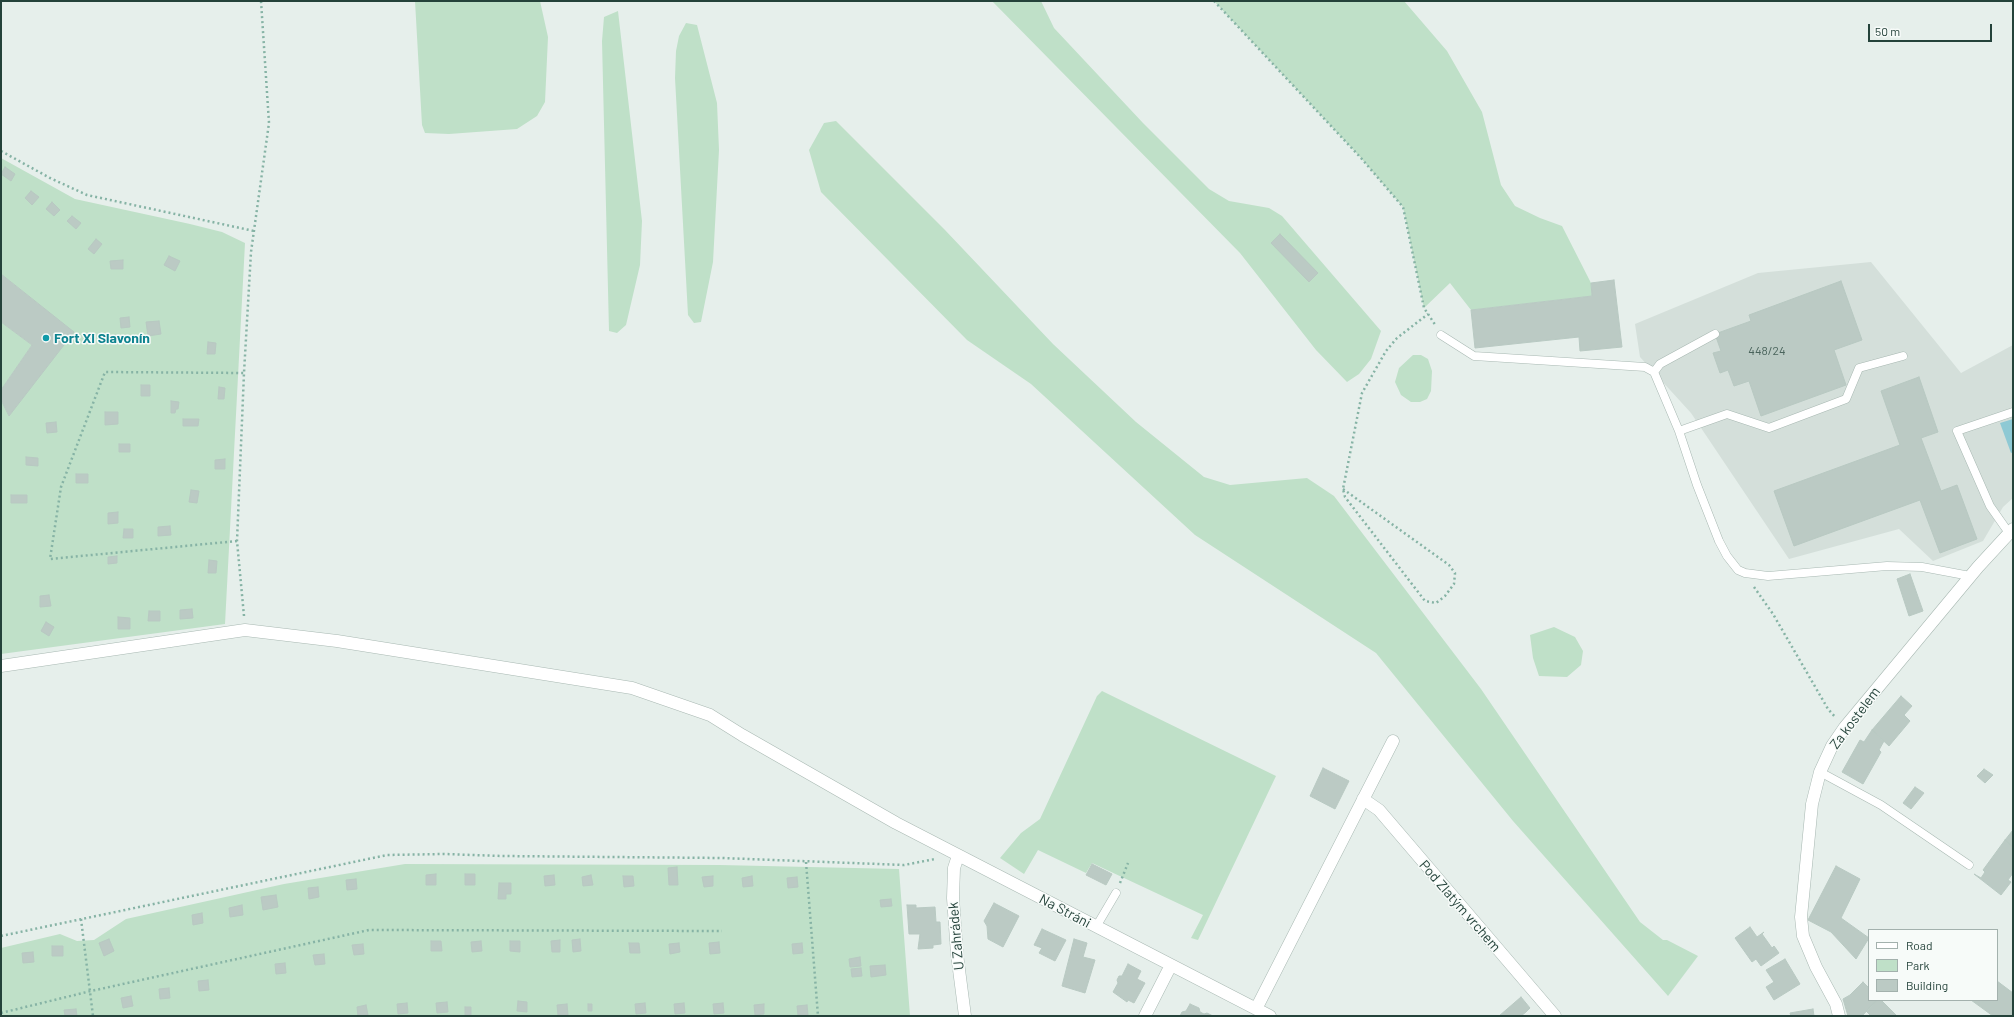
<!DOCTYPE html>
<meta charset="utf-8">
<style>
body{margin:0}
#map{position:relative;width:2014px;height:1017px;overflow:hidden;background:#e6efeb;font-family:Barlow,sans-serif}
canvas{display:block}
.frame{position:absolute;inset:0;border:2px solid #24423a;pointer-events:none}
.legend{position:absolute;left:1868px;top:929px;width:130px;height:72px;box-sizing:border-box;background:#f7fbf9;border:1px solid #a3b1ad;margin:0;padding:5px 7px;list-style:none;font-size:12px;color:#24423a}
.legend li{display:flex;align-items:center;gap:8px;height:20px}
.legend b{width:20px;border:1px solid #a3b1ad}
.scale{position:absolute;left:1868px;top:24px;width:124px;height:18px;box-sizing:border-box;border:2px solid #24423a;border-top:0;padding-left:5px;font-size:12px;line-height:14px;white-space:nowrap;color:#24423a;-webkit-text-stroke:3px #f7fbf9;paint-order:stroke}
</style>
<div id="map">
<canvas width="2014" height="1017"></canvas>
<div class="frame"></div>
<ul class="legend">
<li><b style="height:5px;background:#fff"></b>Road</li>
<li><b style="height:11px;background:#bfe0c8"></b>Park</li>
<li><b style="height:11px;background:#bbcac4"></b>Building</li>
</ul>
<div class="scale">50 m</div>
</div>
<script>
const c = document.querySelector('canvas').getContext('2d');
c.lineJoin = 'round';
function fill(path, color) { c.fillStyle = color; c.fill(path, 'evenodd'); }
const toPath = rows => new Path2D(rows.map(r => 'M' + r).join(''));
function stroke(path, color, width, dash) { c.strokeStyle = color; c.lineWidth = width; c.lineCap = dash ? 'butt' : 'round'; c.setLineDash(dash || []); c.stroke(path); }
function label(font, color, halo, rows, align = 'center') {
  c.font = font + ' Barlow,sans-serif'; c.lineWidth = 3; c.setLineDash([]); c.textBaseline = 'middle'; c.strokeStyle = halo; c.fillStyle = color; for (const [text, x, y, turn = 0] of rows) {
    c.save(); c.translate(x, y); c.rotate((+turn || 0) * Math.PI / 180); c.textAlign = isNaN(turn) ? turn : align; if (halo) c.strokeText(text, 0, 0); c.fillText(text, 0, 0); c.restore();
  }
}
fill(toPath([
 [1871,262,1961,373,2013,345,2013,498,2003,507,1983,541,1933,561,1899,529,1789,559,1691,413,1640,357,1635,324,1758,273]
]), '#d4dfda');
fill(toPath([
 [415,1,540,1,548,37,545,102,537,116,517,129,449,134,425,133,422,125],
 [992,1,1041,1,1054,28,1143,123,1209,189,1229,201,1269,208,1282,216,1381,331,1371,359,1359,374,1347,382,1316,350,1240,253],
 [1214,1,1404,1,1447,51,1482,112,1501,185,1515,206,1540,218,1562,226,1591,283,1592,296,1471,310,1450,283,1424,308,1403,207,1361,158],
 [618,11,642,221,640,265,626,325,617,333,609,331,602,41,604,17],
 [686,23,697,25,717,103,719,150,713,262,701,322,694,323,688,315,675,78,676,51,679,36],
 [836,121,945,230,1053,344,1136,422,1204,477,1230,485,1307,478,1334,496,1481,689,1640,922,1663,940,1667,940,1698,956,1668,996,1513,821,1376,653,1195,535,1031,384,967,340,821,192,809,150,824,123],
 [1,158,75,199,190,224,222,232,245,243,225,624,1,654,1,400,9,415,73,332,1,274],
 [1,322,32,345,1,390],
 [1413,355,1421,355,1428,359,1432,371,1431,391,1427,399,1420,402,1411,402,1401,395,1395,382,1399,368],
 [1554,627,1575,637,1583,651,1581,665,1567,677,1539,676,1533,658,1530,635],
 [1102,691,1276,776,1198,940,1191,938,1203,915,1092,863,1086,873,1038,850,1024,874,1000,858,1021,833,1040,819,1097,696],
 [405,864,720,865,899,869,910,1016,1,1016,1,948,60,934,77,941,94,940,126,919,284,884]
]), '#bfe0c8');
fill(toPath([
 [2013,419,2013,452,2011,453,2000,423]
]), '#8ec9d4');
const building = toPath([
 [5,167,15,174,11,181,1,174,5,167],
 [31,191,39,197,32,205,25,198,31,191],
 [52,202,60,210,54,216,46,209,52,202],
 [72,216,81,223,76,229,67,221,72,216],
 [1280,234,1318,273,1309,282,1271,243,1280,234],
 [96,239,102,244,94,254,88,249,96,239],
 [169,256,180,261,175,271,164,265,169,256],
 [123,260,123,269,111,269,110,261,123,260],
 [1,274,74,332,9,416,1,400,1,390,32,345,1,322,1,274],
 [1614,280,1622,347,1580,351,1579,337,1475,348,1471,310,1592,296,1591,283,1614,280],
 [1841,281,1862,340,1834,350,1846,385,1761,416,1749,381,1734,386,1728,370,1720,373,1713,353,1721,351,1715,334,1751,321,1749,315,1841,281],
 [129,317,130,327,121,328,120,318,129,317],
 [159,321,161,334,148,336,146,322,159,321],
 [208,342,216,343,215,354,207,354,208,342],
 [1919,377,1938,432,1921,438,1941,491,1957,485,1977,539,1940,553,1920,500,1794,546,1774,491,1900,445,1881,391,1919,377],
 [141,385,150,385,150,396,141,396,141,385],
 [219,387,225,388,224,399,218,399,219,387],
 [171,401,179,402,178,409,176,409,175,413,171,413,171,401],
 [105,412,118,412,118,424,105,425,105,412],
 [183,419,199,419,198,426,183,426,183,419],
 [56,422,57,432,47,433,46,423,56,422],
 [119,444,130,444,130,452,119,452,119,444],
 [26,457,38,458,38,466,26,465,26,457],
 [225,459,225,469,215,469,215,460,225,459],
 [76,474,88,474,88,483,76,483,76,474],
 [191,490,199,491,197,503,189,502,191,490],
 [11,495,27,495,27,503,11,503,11,495],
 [118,512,118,523,108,524,108,513,118,512],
 [170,526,171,535,158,536,158,527,170,526],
 [124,529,133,529,133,538,123,538,124,529],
 [117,556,117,563,108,564,108,557,117,556],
 [209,560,217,561,216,573,208,573,209,560],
 [1910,574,1923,611,1909,616,1897,579,1910,574],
 [49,595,51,606,40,607,40,596,49,595],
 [192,609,193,618,180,619,180,610,192,609],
 [149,611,160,611,160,621,148,621,149,611],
 [118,617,130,618,130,629,118,629,118,617],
 [46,622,54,627,49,636,41,631,46,622],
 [1901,696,1912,706,1904,715,1910,721,1889,746,1872,730,1901,696],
 [1872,730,1884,741,1879,750,1881,752,1863,784,1842,772,1860,740,1864,742,1872,730],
 [1323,768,1349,781,1335,809,1310,796,1323,768],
 [1984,769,1993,775,1985,783,1977,776,1984,769],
 [1915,787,1924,793,1911,809,1903,803,1915,787],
 [2013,830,2013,847,2005,840,2013,830],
 [2005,840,2013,847,2013,873,2008,880,2011,882,2001,895,1974,874,1981,878,1985,872,1983,870,2005,840],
 [1092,864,1112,874,1106,885,1086,875,1092,864],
 [1836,866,1860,879,1841,918,1869,938,1856,959,1831,932,1808,920,1836,866],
 [677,867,678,885,669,885,668,868,677,867],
 [436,874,436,885,426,885,426,875,436,874],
 [465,874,475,874,475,885,465,885,465,874],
 [554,875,555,885,545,886,544,876,554,875],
 [591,875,593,885,583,886,582,877,591,875],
 [623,876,633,876,634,886,624,887,623,876],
 [713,876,713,886,704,887,702,877,713,876],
 [752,876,753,886,743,887,742,878,752,876],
 [797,877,798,887,788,888,787,878,797,877],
 [356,879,357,889,347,890,346,880,356,879],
 [499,883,511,883,511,894,506,894,506,899,498,899,499,883],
 [318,887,319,897,309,899,308,888,318,887],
 [276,895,278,907,263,910,261,897,276,895],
 [891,899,892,906,881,907,880,900,891,899],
 [994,903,1019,916,1003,947,988,939,987,926,984,921,994,903],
 [242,905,243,915,230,917,229,908,242,905],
 [907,905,916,905,916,908,935,907,936,922,940,922,941,944,933,945,933,948,918,949,920,934,909,934,907,905],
 [202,913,203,923,193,925,192,915,202,913],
 [1750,927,1757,937,1764,932,1762,934,1772,948,1774,946,1779,953,1761,966,1756,959,1752,962,1735,938,1750,927],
 [1042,929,1066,940,1055,961,1039,953,1042,948,1034,945,1042,929],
 [109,939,114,951,104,956,99,943,109,939],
 [580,939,581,951,573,952,572,940,580,939],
 [1074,939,1087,943,1083,957,1095,960,1085,993,1062,986,1074,939],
 [560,940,560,952,552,952,551,941,560,940],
 [431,941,441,941,442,951,431,951,431,941],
 [481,941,482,951,472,952,471,942,481,941],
 [510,941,520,941,520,952,510,951,510,941],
 [719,942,720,953,710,954,709,943,719,942],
 [629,943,639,943,640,953,630,953,629,943],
 [679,943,680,952,670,954,669,944,679,943],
 [802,943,803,953,793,954,792,944,802,943],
 [363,944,364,954,354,955,352,945,363,944],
 [52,946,63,946,63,956,52,956,52,946],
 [33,952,34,962,23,963,22,953,33,952],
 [324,954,325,964,315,965,313,955,324,954],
 [860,957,861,966,850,967,849,959,860,957],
 [1785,959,1800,984,1774,1000,1766,987,1774,982,1766,970,1785,959],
 [285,963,286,973,276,974,275,964,285,963],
 [1128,964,1141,971,1137,979,1145,983,1134,1003,1128,1000,1127,1002,1113,992,1118,983,1117,980,1119,976,1122,976,1128,964],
 [885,965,886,975,871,977,870,966,885,965],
 [861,968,862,976,852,977,851,969,861,968],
 [208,980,209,990,199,991,198,981,208,980],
 [1997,981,2013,993,2013,1016,1993,1016,1971,1000,1997,1000,1997,981],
 [1863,982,1869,988,1869,1000,1877,1000,1862,1016,1848,1016,1843,999,1850,995,1863,982],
 [169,988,170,998,160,999,159,989,169,988],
 [131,996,133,1006,123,1008,121,998,131,996],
 [1521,997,1530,1008,1526,1012,1521,1016,1499,1016,1521,997],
 [1877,1000,1881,1000,1897,1016,1871,1016,1866,1011,1877,1000],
 [518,1001,527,1002,527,1012,517,1011,518,1001],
 [447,1002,448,1012,437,1013,436,1003,447,1002],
 [407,1003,408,1013,398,1014,397,1004,407,1003],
 [645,1003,646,1013,636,1014,635,1004,645,1003],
 [684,1003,685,1013,675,1014,674,1004,684,1003],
 [723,1003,724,1013,714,1014,713,1004,723,1003],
 [567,1004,568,1015,558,1015,557,1005,567,1004],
 [588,1004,592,1004,592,1011,588,1011,588,1004],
 [764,1004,764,1014,755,1015,754,1005,764,1004],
 [1190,1004,1199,1008,1200,1012,1204,1014,1207,1013,1213,1016,1180,1016,1182,1012,1186,1011,1190,1004],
 [366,1005,368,1015,358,1016,357,1007,366,1005],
 [807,1005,808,1015,798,1015,797,1006,807,1005],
 [465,1007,471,1007,471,1015,465,1015,465,1007],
 [76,1009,77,1016,65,1016,64,1010,76,1009],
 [1813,1009,1814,1016,1791,1016,1790,1013,1813,1009]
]);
fill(building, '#bbcac4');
stroke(building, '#b8c9c2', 1);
const lane = toPath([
 [1441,335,1474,356,1645,367,1654,372,1660,364,1715,334],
 [1654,372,1679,431,1727,414,1769,428,1846,399,1859,368,1903,356],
 [1679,431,1697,485,1719,541,1727,556,1738,570,1745,573,1768,576,1887,566,1922,567,1970,576],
 [2009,533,1990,506,1957,431,2013,412],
 [1820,772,1881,805,1969,865],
 [1096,927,1116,893]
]);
const street = toPath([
 [1,666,245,630,337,641,632,688,710,715,742,735,896,823,1270,1016],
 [1363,799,1379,810,1555,1016],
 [958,856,954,868,953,898,957,954,965,1016],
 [1256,1009,1393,741],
 [1145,1016,1171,965],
 [1839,1016,1836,1004,1816,967,1803,936,1801,917,1812,804,1820,772,1832,746,1845,727,1978,567,2013,529]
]);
stroke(lane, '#a8b8b2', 9);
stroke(street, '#a8b8b2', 13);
stroke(toPath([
 [1214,1,1361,158,1403,207,1424,308,1436,326],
 [1,151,50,178,87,195,254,231],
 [1343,489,1449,565,1455,573,1454,584,1445,596,1436,603,1425,601,1345,497,1343,489,1362,393,1386,351,1397,338,1428,314],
 [237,541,50,559,61,487,105,372,244,373],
 [1754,587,1773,614,1828,709,1836,718],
 [244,616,237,541,244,373,251,252,269,123,261,1],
 [806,862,818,1016],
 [1120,883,1128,863],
 [81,919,93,1016],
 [1,936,387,855,444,854,502,856,722,858,904,865,935,859],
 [1,1013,91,991,369,930,722,931]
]), '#86b3a5', 2.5, [2, 3]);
stroke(lane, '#fff', 8);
stroke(street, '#fff', 12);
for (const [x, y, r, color] of [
 [46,338,4,"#0f9aa8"]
]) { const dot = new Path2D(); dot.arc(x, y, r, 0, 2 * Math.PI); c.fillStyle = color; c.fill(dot); stroke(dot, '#f7fbf9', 1.5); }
label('12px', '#4a645c', null, [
 ["448/24",1767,351]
]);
label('bold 14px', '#0d838f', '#f7fbf9', [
 ["Fort XI Slavonín",54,338]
], 'left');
label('14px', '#24423a', '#f7fbf9', [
 ["Za kostelem",1855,718,-53],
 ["Pod Zlatým vrchem",1460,906,49],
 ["Na Stráni",1065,911,28],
 ["U Zahrádek",956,936,-95]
]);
</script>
